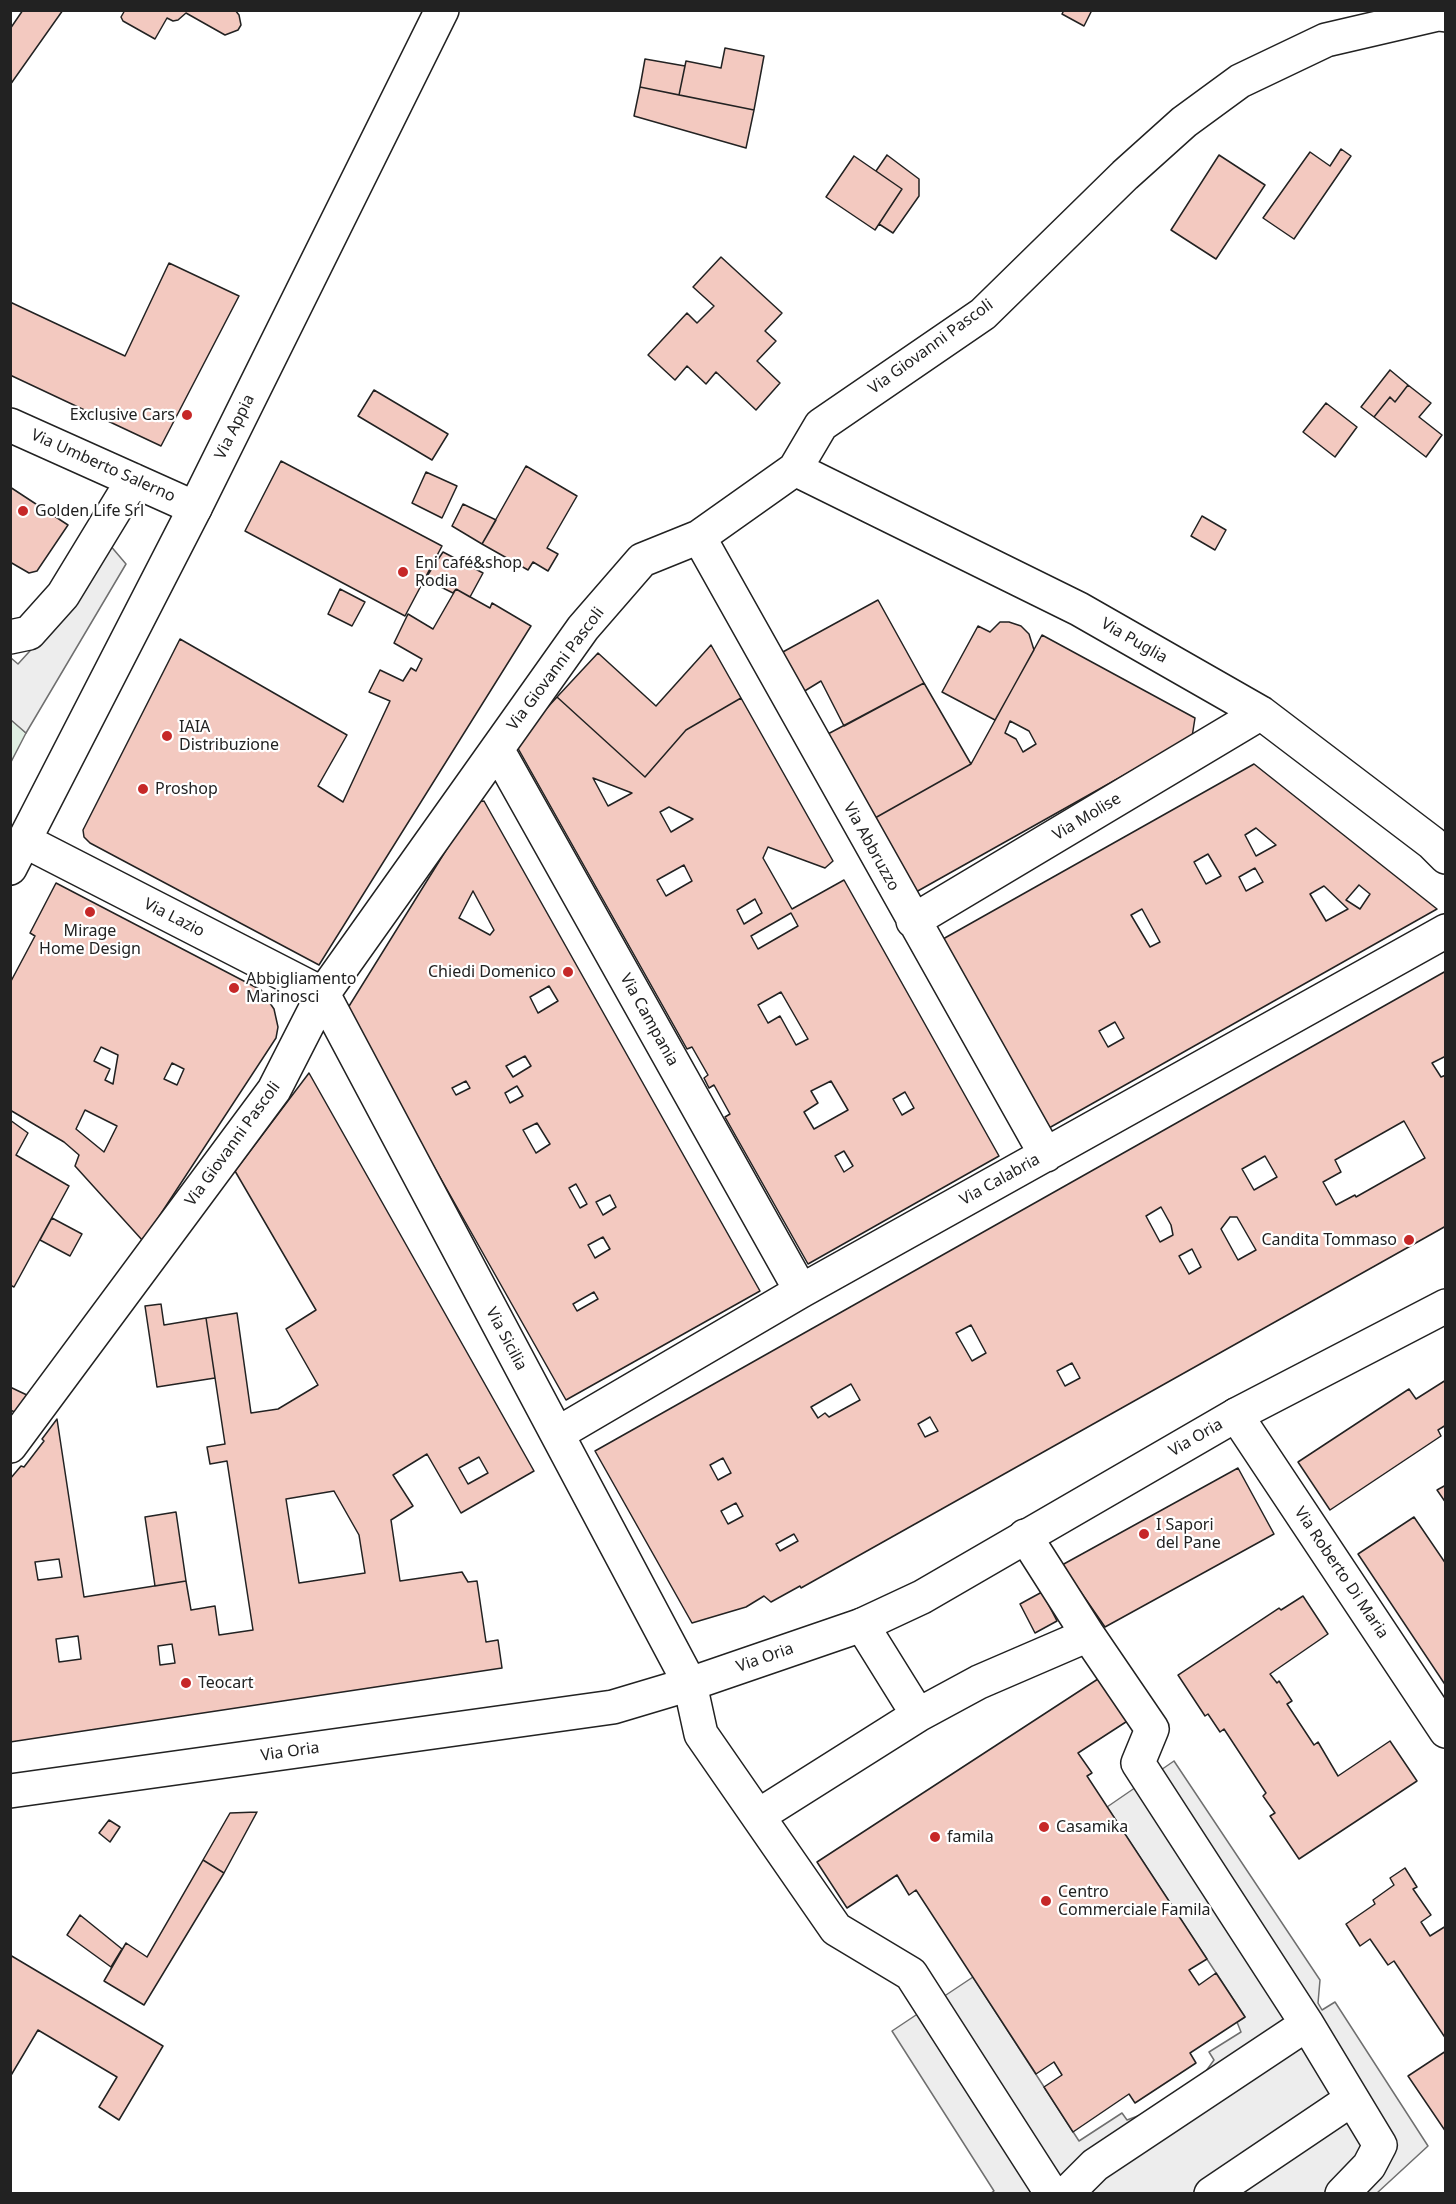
<!DOCTYPE html>
<meta charset="utf-8">
<style>
body{margin:0}
#map{position:relative;width:1456px;height:2204px;overflow:hidden;background:#fff;font-family:"Noto Sans",sans-serif}
canvas{display:block}
.frame{position:absolute;inset:0;border:12px solid #222;pointer-events:none}
</style>
<div id="map">
<canvas width="1456" height="2204"></canvas>
<div class="frame"></div>
</div>
<script>
const c = document.querySelector('canvas').getContext('2d');
c.lineJoin = 'round';
function fill(path, color) { c.fillStyle = color; c.fill(path, 'evenodd'); }
const toPath = rows => new Path2D(rows.map(r => 'M' + r).join(''));
function stroke(path, color, width, dash) { c.strokeStyle = color; c.lineWidth = width; c.lineCap = dash ? 'butt' : 'round'; c.setLineDash(dash || []); c.stroke(path); }
function label(font, color, halo, rows, align = 'center') {
  c.font = font + ' "Noto Sans",sans-serif'; c.lineWidth = 4.5; c.setLineDash([]); c.textBaseline = 'middle'; c.strokeStyle = halo; c.fillStyle = color; for (const [text, x, y, turn = 0] of rows) {
    c.save(); c.translate(x, y); c.rotate((+turn || 0) * Math.PI / 180); c.textAlign = isNaN(turn) ? turn : align; if (halo) c.strokeText(text, 0, 0); c.fillText(text, 0, 0); c.restore();
  }
}
const green = toPath([
 [11,719,26,733,11,762,11,719]
]);
fill(green, '#e0efe3');
stroke(green, '#6f6f6f', 1.5);
const parking = toPath([
 [109,544,126,564,26,733,11,720,11,658,18,664,39,641,109,544],
 [1174,1761,1320,1980,1318,2003,1322,2010,1335,2002,1428,2146,1377,2193,991,2193,994,2191,892,2031,973,1977,1079,2141,1122,2113,1127,2120,1154,2110,1198,2082,1214,2060,1209,2052,1241,2032,1237,2022,1245,2017,1107,1807,1174,1761]
]);
fill(parking, '#ededed');
stroke(parking, '#6f6f6f', 1.5);
const building = toPath([
 [23,10,63,10,10,85,10,29,23,10],
 [125,10,235,10,239,15,241,25,238,30,225,35,186,13,178,20,173,21,167,18,155,39,123,21,121,17,125,10],
 [1064,10,1092,10,1084,26,1062,14,1064,10],
 [725,48,764,56,754,110,679,95,686,61,721,68,725,48],
 [645,59,685,66,679,95,640,87,645,59],
 [640,87,754,110,746,148,634,116,640,87],
 [1341,149,1351,156,1294,239,1263,218,1310,152,1330,166,1341,149],
 [887,155,919,179,919,196,893,233,879,224,902,189,876,171,887,155],
 [1219,155,1265,185,1216,259,1171,230,1219,155],
 [854,156,902,189,875,230,826,197,854,156],
 [721,257,782,313,765,331,776,341,757,361,780,383,756,410,716,372,706,384,687,366,675,380,648,355,687,313,697,323,714,306,693,287,721,257],
 [169,263,239,296,161,446,10,375,10,302,125,356,169,263],
 [1390,370,1408,385,1395,402,1390,397,1374,417,1361,407,1390,370],
 [1408,385,1431,403,1419,417,1442,435,1426,457,1374,417,1390,397,1395,402,1408,385],
 [374,390,448,434,432,460,358,416,374,390],
 [1326,403,1357,427,1335,457,1303,432,1326,403],
 [281,461,442,546,405,616,245,531,281,461],
 [526,466,577,496,547,548,558,554,548,571,533,562,528,570,482,544,526,466],
 [426,472,457,486,442,518,412,503,426,472],
 [10,487,68,525,37,571,29,573,10,562,10,487],
 [463,504,496,520,482,544,452,526,463,504],
 [1202,516,1226,530,1215,550,1191,536,1202,516],
 [443,552,483,573,470,597,456,589,453,593,425,579,443,552],
 [340,589,365,602,352,626,328,614,340,589],
 [456,589,490,608,492,603,531,626,319,965,90,843,84,837,83,830,180,639,347,735,318,786,343,802,390,701,369,692,380,670,403,681,411,668,416,671,422,659,394,643,408,614,433,629,456,589],
 [878,600,924,683,844,726,821,681,803,692,781,653,878,600],
 [1000,622,1009,622,1021,626,1029,634,1034,650,995,720,942,692,978,626,990,632,1000,622],
 [1042,635,1195,718,1192,737,916,892,875,818,971,764,1042,635],
 [1010,721,1029,731,1036,744,1023,752,1016,739,1005,733,1010,721],
 [711,645,741,698,686,730,645,777,557,697,598,653,656,706,711,645],
 [924,683,971,764,875,818,826,735,924,683],
 [557,697,645,777,686,730,741,698,833,861,825,868,768,847,763,858,792,909,844,880,999,1156,808,1264,725,1117,730,1114,714,1085,709,1088,704,1078,708,1075,692,1047,687,1049,515,743,557,697],
 [593,778,632,793,608,806,593,778],
 [669,807,693,819,671,832,660,812,669,807],
 [684,865,692,881,666,896,657,880,684,865],
 [755,899,762,913,744,924,737,910,755,899],
 [791,913,798,926,758,949,751,936,791,913],
 [781,992,808,1039,796,1045,780,1016,768,1023,758,1005,781,992],
 [831,1081,848,1110,814,1129,804,1112,818,1103,811,1091,831,1081],
 [905,1092,914,1108,902,1115,893,1099,905,1092],
 [844,1151,853,1166,844,1172,835,1156,844,1151],
 [1254,764,1437,909,1049,1128,943,939,1254,764],
 [1256,828,1276,845,1256,856,1245,835,1256,828],
 [1208,854,1221,876,1206,884,1194,862,1208,854],
 [1255,868,1263,882,1246,891,1239,877,1255,868],
 [1359,885,1370,894,1360,909,1346,900,1359,885],
 [1324,886,1348,909,1326,921,1310,894,1324,886],
 [1142,909,1160,942,1150,947,1131,915,1142,909],
 [1115,1022,1124,1038,1108,1047,1099,1031,1115,1022],
 [484,801,760,1291,566,1400,346,1011,476,802,484,801],
 [473,891,494,930,490,935,459,918,473,891],
 [549,986,558,1001,538,1013,530,997,549,986],
 [525,1056,531,1066,513,1077,506,1066,525,1056],
 [466,1081,470,1088,456,1095,452,1088,466,1081],
 [517,1086,523,1096,510,1103,505,1093,517,1086],
 [537,1123,550,1144,536,1153,523,1130,537,1123],
 [576,1184,587,1204,580,1208,569,1188,576,1184],
 [610,1195,616,1207,603,1215,596,1202,610,1195],
 [603,1237,610,1249,595,1258,588,1245,603,1237],
 [594,1292,598,1299,577,1311,573,1304,594,1292],
 [56,883,261,990,274,1009,278,1027,276,1038,143,1241,75,1166,79,1155,64,1142,10,1110,10,983,35,936,30,933,56,883],
 [101,1047,118,1055,113,1084,105,1080,110,1069,94,1061,101,1047],
 [172,1063,184,1069,177,1085,164,1079,172,1063],
 [85,1110,117,1126,104,1152,76,1129,85,1110],
 [1446,971,1446,1056,1432,1063,1441,1077,1446,1075,1446,1226,801,1588,800,1586,771,1602,764,1596,746,1607,692,1623,595,1451,1446,971],
 [1404,1121,1425,1158,1356,1197,1355,1195,1336,1205,1323,1182,1341,1172,1335,1160,1404,1121],
 [1265,1156,1277,1177,1254,1190,1242,1169,1265,1156],
 [1161,1207,1171,1225,1173,1235,1160,1242,1146,1216,1161,1207],
 [1230,1217,1237,1217,1256,1250,1238,1260,1221,1229,1230,1217],
 [1192,1249,1201,1267,1189,1274,1179,1256,1192,1249],
 [971,1325,986,1353,972,1361,956,1333,971,1325],
 [1072,1363,1080,1378,1065,1386,1057,1371,1072,1363],
 [851,1384,860,1400,829,1417,825,1413,818,1418,811,1407,851,1384],
 [930,1417,938,1431,925,1437,918,1424,930,1417],
 [723,1458,731,1473,718,1480,710,1465,723,1458],
 [736,1503,743,1516,728,1524,721,1511,736,1503],
 [794,1534,798,1541,780,1551,776,1544,794,1534],
 [309,1073,534,1471,461,1513,427,1454,393,1475,413,1506,391,1520,400,1581,462,1572,468,1582,477,1581,486,1642,498,1640,502,1668,10,1742,10,1479,21,1466,24,1467,44,1441,42,1439,57,1419,84,1597,186,1581,191,1610,215,1606,219,1635,253,1630,227,1461,210,1464,207,1447,225,1444,206,1318,237,1313,251,1413,278,1409,318,1385,286,1329,316,1310,235,1171,309,1073],
 [479,1457,488,1473,468,1484,459,1468,479,1457],
 [334,1491,359,1535,365,1573,299,1583,286,1499,334,1491],
 [59,1559,62,1577,38,1580,35,1562,59,1559],
 [78,1636,81,1659,59,1662,56,1639,78,1636],
 [172,1644,175,1663,160,1665,158,1646,172,1644],
 [10,1120,28,1133,16,1155,69,1186,14,1287,10,1285,10,1120],
 [52,1218,82,1234,70,1256,40,1240,52,1218],
 [161,1304,164,1325,206,1318,215,1378,157,1387,145,1306,161,1304],
 [1446,1380,1446,1425,1438,1430,1441,1436,1330,1510,1298,1462,1409,1389,1416,1399,1446,1380],
 [10,1387,29,1396,17,1413,10,1410,10,1387],
 [1238,1468,1274,1534,1105,1627,1062,1565,1238,1468],
 [1446,1485,1446,1503,1437,1490,1446,1485],
 [176,1512,186,1581,155,1586,145,1517,176,1512],
 [1414,1517,1446,1564,1446,1686,1358,1554,1414,1517],
 [1042,1592,1057,1621,1035,1633,1020,1604,1042,1592],
 [1303,1596,1328,1634,1270,1674,1277,1683,1279,1681,1292,1701,1287,1704,1314,1745,1318,1742,1338,1776,1390,1741,1417,1781,1299,1859,1270,1816,1275,1813,1263,1796,1266,1793,1224,1729,1220,1732,1208,1714,1205,1716,1178,1675,1279,1608,1281,1610,1303,1596],
 [1101,1677,1129,1720,1078,1753,1092,1773,1087,1776,1207,1959,1189,1970,1199,1985,1216,1973,1245,2017,1190,2053,1196,2063,1135,2103,1129,2094,1073,2132,1044,2087,1062,2075,1054,2062,1036,2074,916,1890,909,1895,897,1875,847,1908,817,1862,1101,1677],
 [257,1812,224,1873,203,1860,230,1813,257,1812],
 [109,1820,120,1827,110,1842,99,1833,109,1820],
 [203,1860,224,1873,144,2005,104,1981,126,1943,147,1957,203,1860],
 [1405,1868,1417,1887,1413,1889,1431,1915,1421,1922,1430,1936,1446,1926,1446,2039,1394,1961,1388,1965,1370,1939,1360,1946,1346,1924,1375,1904,1373,1900,1394,1885,1390,1878,1405,1868],
 [80,1915,122,1949,111,1967,67,1935,80,1915],
 [10,1955,163,2046,119,2120,99,2107,117,2077,38,2030,10,2077,10,1955],
 [1446,2051,1446,2132,1408,2076,1446,2051]
]);
fill(building, '#f3c9c0');
stroke(building, '#222', 1.5);
const minor = toPath([
 [10,425,195,508],
 [795,469,1079,609,1261,713,1432,843,1446,857],
 [699,537,1046,1155],
 [10,637,29,633,63,595,133,480],
 [497,749,801,1291],
 [25,841,323,994,690,1684,701,1734,836,1929,911,1974,1052,2194],
 [913,921,1261,713],
 [1236,1415,1446,1731],
 [557,1434,801,1291,1446,931],
 [10,1446,274,1090,323,994,583,628,642,560,699,537,795,469,821,425,983,314,1125,175,1184,122,1240,81,1326,40,1438,14,1446,15],
 [1025,1536,1088,1635],
 [862,1625,918,1715,979,1682,1088,1635,1152,1729,1138,1763,1307,2024,1380,2145,1369,2166,1342,2194],
 [758,1816,918,1715],
 [1066,2194,1095,2165,1307,2024],
 [1211,2194,1352,2099]
]);
const major = toPath([
 [10,868,195,508,442,10],
 [10,1791,613,1707,690,1684,862,1625,922,1597,1236,1415,1446,1306]
]);
stroke(minor, '#222', 36);
stroke(major, '#222', 36);
stroke(minor, '#fff', 33);
stroke(major, '#fff', 33);
for (const [x, y, r, color] of [
 [187,415,6,"#c62828"],
 [23,511,6,"#c62828"],
 [403,572,6,"#c62828"],
 [167,736,6,"#c62828"],
 [143,789,6,"#c62828"],
 [90,912,6,"#c62828"],
 [568,972,6,"#c62828"],
 [234,988,6,"#c62828"],
 [1409,1240,6,"#c62828"],
 [1144,1534,6,"#c62828"],
 [186,1683,6,"#c62828"],
 [1044,1827,6,"#c62828"],
 [935,1837,6,"#c62828"],
 [1046,1901,6,"#c62828"]
]) { const dot = new Path2D(); dot.arc(x, y, r, 0, 2 * Math.PI); c.fillStyle = color; c.fill(dot); stroke(dot, '#fff', 2); }
label('16px', '#222', '#fff', [
 ["Via Giovanni Pascoli",931,347,-36],
 ["Via Appia",235,427,-64],
 ["Via Umberto Salerno",103,466,24],
 ["Via Puglia",1134,641,30],
 ["Via Giovanni Pascoli",556,669,-53],
 ["Via Molise",1087,817,-31],
 ["Via Abbruzzo",871,847,61],
 ["Via Lazio",174,918,27],
 ["Via Campania",649,1020,61],
 ["Via Giovanni Pascoli",233,1144,-54],
 ["Via Calabria",1000,1180,-29],
 ["Via Sicilia",506,1339,62],
 ["Via Oria",1196,1438,-30],
 ["Via Roberto Di Maria",1341,1573,56],
 ["Via Oria",765,1658,-19],
 ["Via Oria",290,1752,-8]
]);
label('16px', '#222', '#fff', [
 ["Exclusive Cars",175,415,"right"],
 ["Golden Life Srl",35,511],
 ["Eni café&shop",415,563],
 ["Rodia",415,581],
 ["IAIA",179,727],
 ["Distribuzione",179,745],
 ["Proshop",155,789],
 ["Mirage",90,931,"center"],
 ["Home Design",90,949,"center"],
 ["Chiedi Domenico",556,972,"right"],
 ["Abbigliamento",246,979],
 ["Marinosci",246,997],
 ["Candita Tommaso",1397,1240,"right"],
 ["I Sapori",1156,1525],
 ["del Pane",1156,1543],
 ["Teocart",198,1683],
 ["Casamika",1056,1827],
 ["famila",947,1837],
 ["Centro",1058,1892],
 ["Commerciale Famila",1058,1910]
], 'left');
</script>
